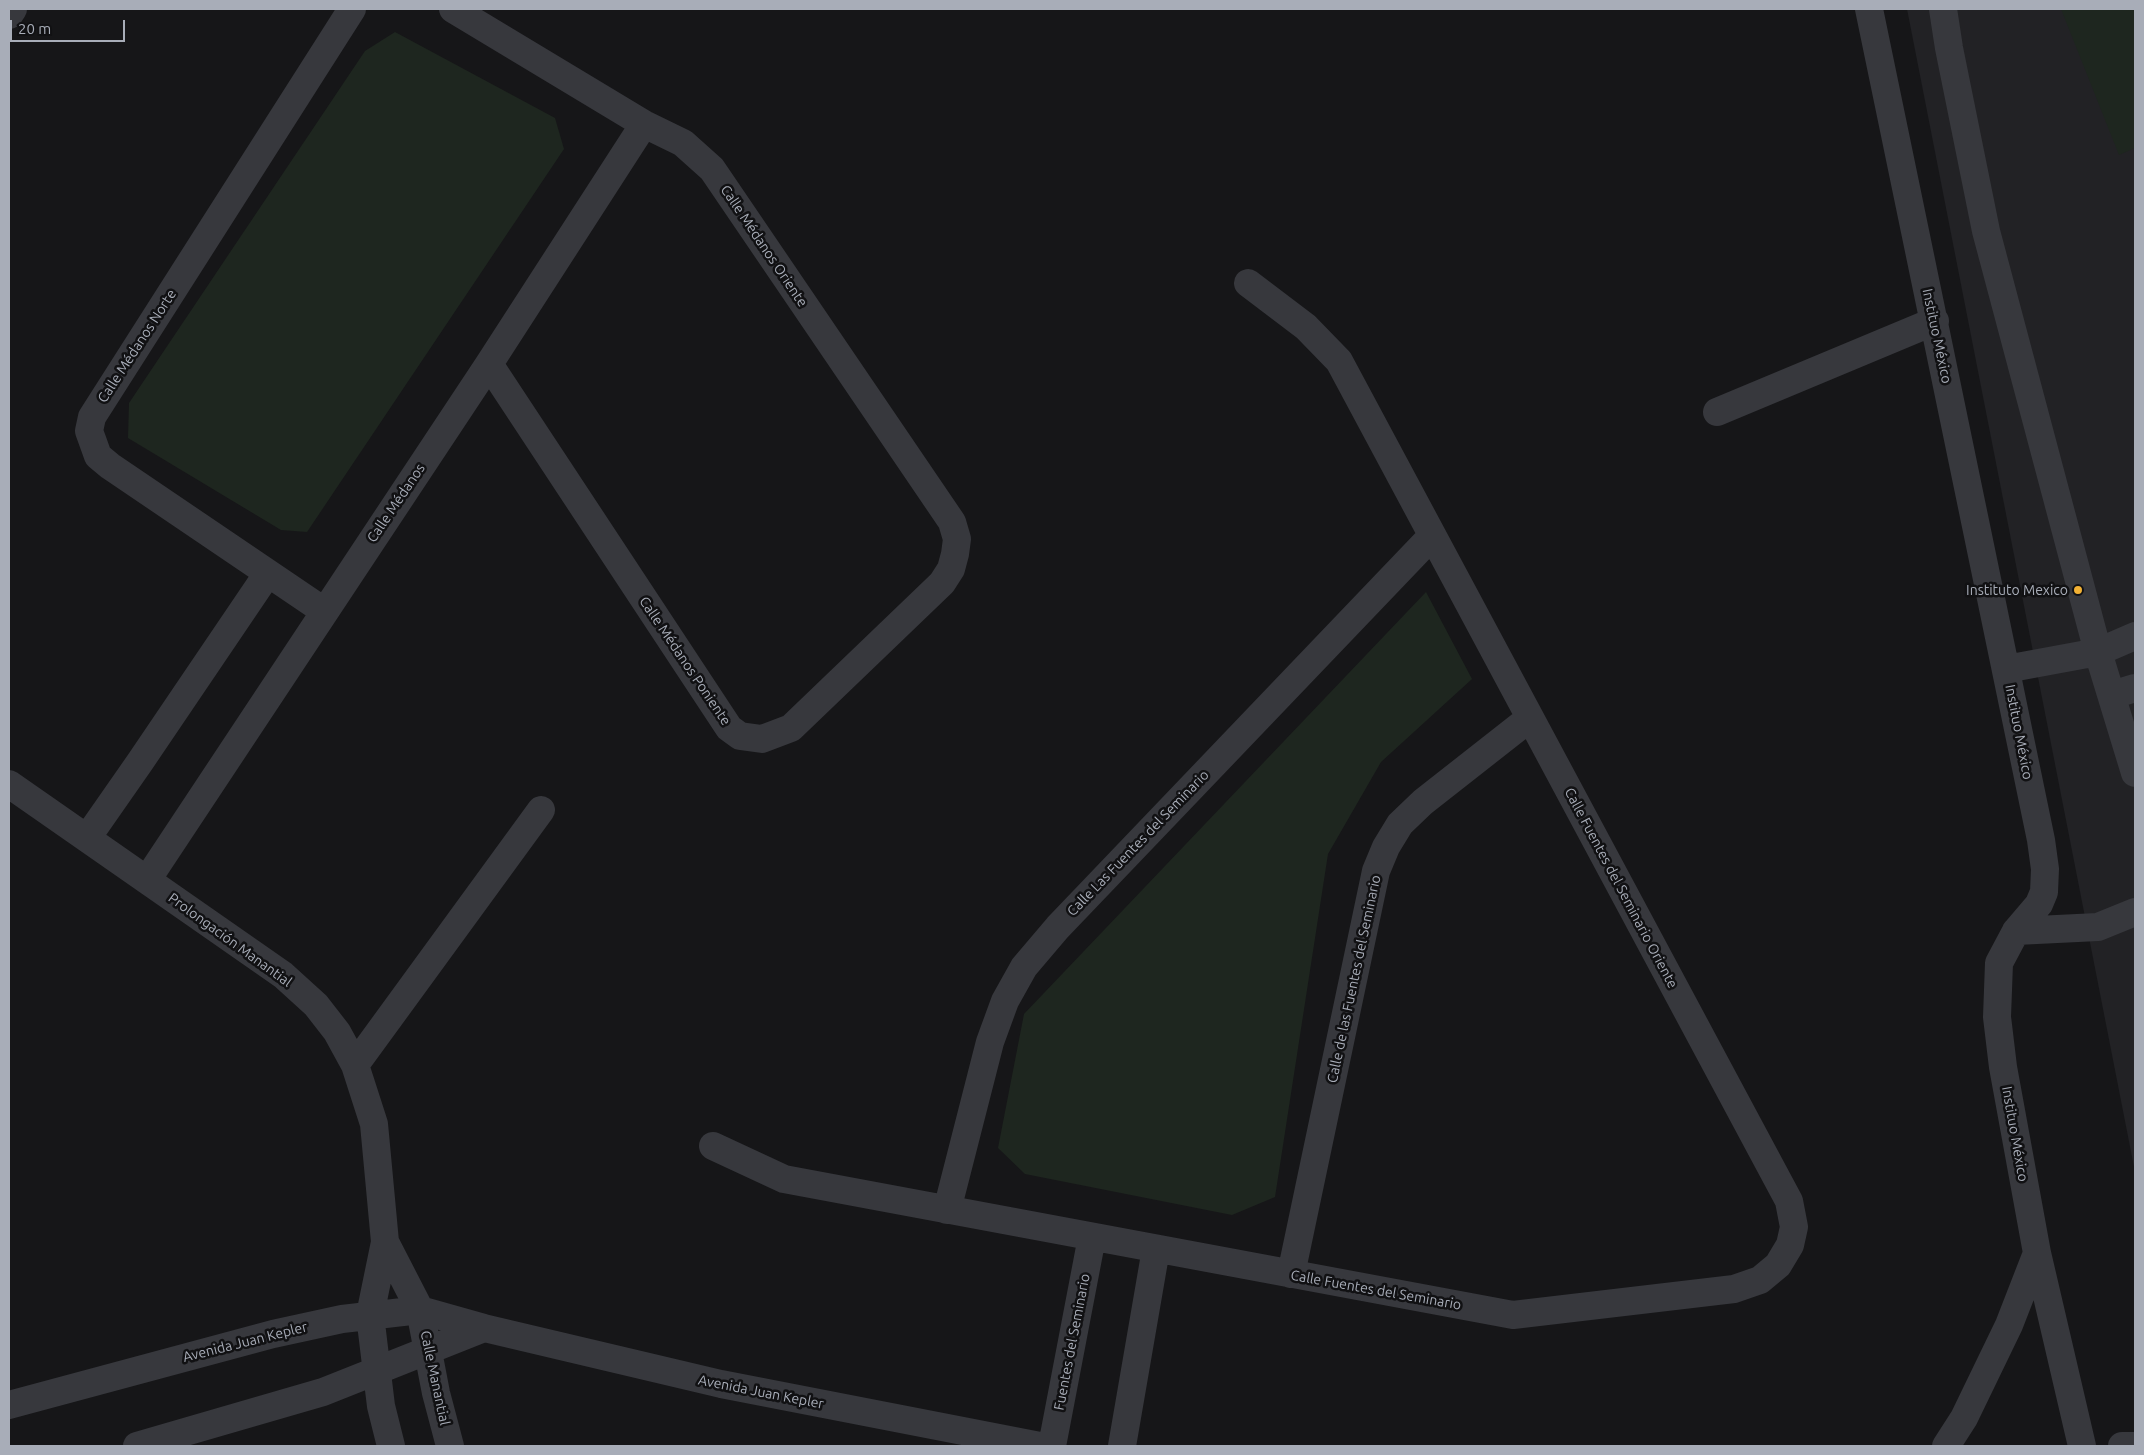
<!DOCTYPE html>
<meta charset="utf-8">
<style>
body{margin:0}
#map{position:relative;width:2144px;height:1455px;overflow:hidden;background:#161618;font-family:Ubuntu,sans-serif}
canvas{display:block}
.frame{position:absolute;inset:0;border:10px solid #a8adb8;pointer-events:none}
.scale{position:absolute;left:10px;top:20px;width:115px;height:22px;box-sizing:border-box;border:2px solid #a8adb8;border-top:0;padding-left:6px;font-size:15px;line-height:18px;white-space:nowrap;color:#a8adb8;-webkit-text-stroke:4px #111113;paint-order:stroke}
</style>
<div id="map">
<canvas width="2144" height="1455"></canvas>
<div class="frame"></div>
<div class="scale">20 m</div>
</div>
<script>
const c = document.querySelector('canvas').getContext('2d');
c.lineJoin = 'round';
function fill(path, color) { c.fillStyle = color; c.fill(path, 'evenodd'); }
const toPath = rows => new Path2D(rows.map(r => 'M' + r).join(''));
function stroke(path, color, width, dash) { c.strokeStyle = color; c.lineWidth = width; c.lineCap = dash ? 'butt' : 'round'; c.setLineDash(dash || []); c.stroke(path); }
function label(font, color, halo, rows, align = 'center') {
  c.font = font + ' Ubuntu,sans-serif'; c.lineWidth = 5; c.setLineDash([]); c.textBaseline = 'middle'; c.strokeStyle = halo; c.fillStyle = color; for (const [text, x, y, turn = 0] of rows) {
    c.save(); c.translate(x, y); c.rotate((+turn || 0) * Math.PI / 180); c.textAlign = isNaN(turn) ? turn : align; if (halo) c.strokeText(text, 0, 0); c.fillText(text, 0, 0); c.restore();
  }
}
fill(toPath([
 [1907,9,2135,9,2135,1172]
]), '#222225');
fill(toPath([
 [2061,9,2135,9,2135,148,2119,155],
 [395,32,555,118,564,149,307,532,281,530,128,438,129,403,365,51],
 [1426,592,1472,679,1381,762,1328,854,1275,1197,1232,1215,1025,1174,998,1148,1024,1014]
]), '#1e261f');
stroke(toPath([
 [453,9,644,124,683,143,712,169,952,522,957,539,955,554,951,569,942,583,791,728,762,739,740,736,729,728,489,364],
 [1869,9,2041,840,2045,869,2044,892,2039,904,2016,931,1999,963,1997,1017,2003,1067,2037,1253,2082,1446],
 [1943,9,1949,48,1986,231,2098,652,2006,669],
 [9,15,13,9],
 [1717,412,1935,321],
 [324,611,110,466,98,456,89,431,92,417,352,9],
 [2135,636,2098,652,2135,773],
 [2112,695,2135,688],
 [9,784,283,975,316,1005,337,1032,355,1065,374,1124,385,1242,370,1315,381,1406,391,1446],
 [87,838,140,762,268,573],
 [147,880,489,364,644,124],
 [2016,931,2098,927,2135,912],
 [355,1065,541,810],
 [713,1146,784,1179,1513,1315,1734,1289,1760,1280,1778,1265,1790,1245,1794,1227,1789,1201,1339,361,1306,327,1248,283],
 [947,1210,990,1042,1005,1001,1024,967,1058,927,1432,536],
 [385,1242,420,1310,436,1393,450,1446],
 [1291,1274,1376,871,1386,847,1400,824,1423,802,1530,718],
 [9,1405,273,1334,342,1319,420,1310,484,1328,721,1384,1040,1446],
 [137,1446,323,1392,484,1328],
 [1052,1446,1092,1237],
 [1122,1446,1156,1249],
 [1946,1446,1964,1418,2009,1325,2037,1253],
 [2122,1446,2135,1446]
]), '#37383d', 28);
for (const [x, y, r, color] of [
 [2078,590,5,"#f2b134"]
]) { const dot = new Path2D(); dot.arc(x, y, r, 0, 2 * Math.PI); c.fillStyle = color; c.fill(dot); stroke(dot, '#111113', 2); }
label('14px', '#a8adb8', '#111113', [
 ["Calle Médanos Oriente",764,246,56],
 ["Instituo México",1937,336,78],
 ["Calle Médanos Norte",137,346,-57],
 ["Calle Médanos",396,503,-56],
 ["Calle Médanos Poniente",685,661,56],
 ["Instituo México",2019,732,79],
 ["Calle Las Fuentes del Seminario",1138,843,-46],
 ["Calle Fuentes del Seminario Oriente",1621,888,62],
 ["Prolongación Manantial",230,940,36],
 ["Calle de las Fuentes del Seminario",1354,979,-78],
 ["Instituo México",2015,1134,80],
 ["Calle Fuentes del Seminario",1376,1290,10],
 ["Avenida Juan Kepler",245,1342,-14],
 ["Fuentes del Seminario",1072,1342,-79],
 ["Calle Manantial",435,1378,78],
 ["Avenida Juan Kepler",761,1392,11]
]);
label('14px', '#a8adb8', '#111113', [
 ["Instituto Mexico",2068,590]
], 'right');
</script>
